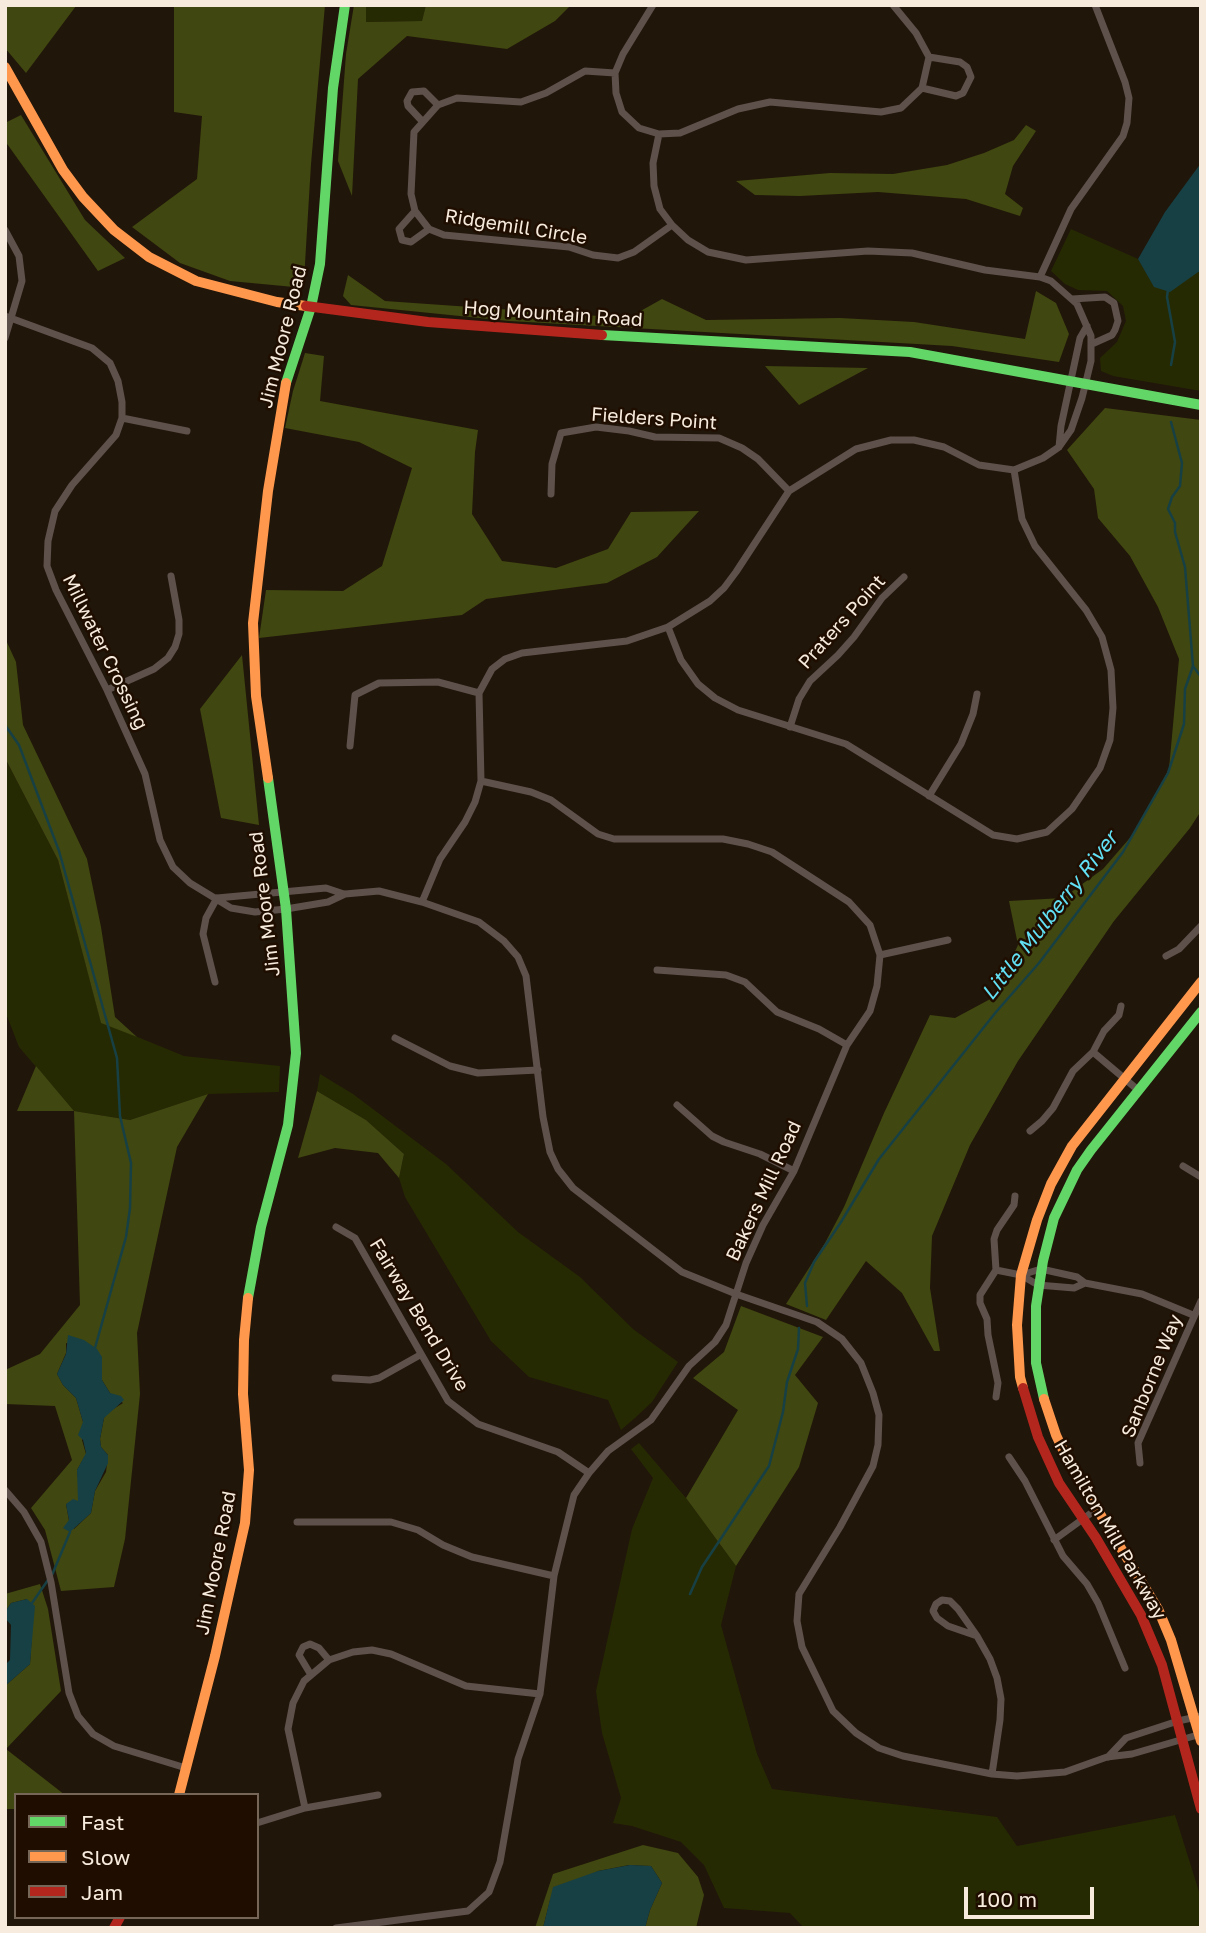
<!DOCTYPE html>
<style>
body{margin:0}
#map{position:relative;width:1206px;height:1933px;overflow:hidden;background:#20160a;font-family:"Golos Text",sans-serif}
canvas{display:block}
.frame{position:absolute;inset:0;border:7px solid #f7ebdd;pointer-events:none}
.legend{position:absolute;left:14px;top:1793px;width:245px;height:126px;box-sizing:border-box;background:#1f0e00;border:2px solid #756658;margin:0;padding:9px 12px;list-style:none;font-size:21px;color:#f7ebdd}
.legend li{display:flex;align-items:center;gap:14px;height:35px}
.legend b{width:35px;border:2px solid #756658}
.scale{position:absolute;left:964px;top:1887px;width:130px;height:32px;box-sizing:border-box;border:4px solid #f7ebdd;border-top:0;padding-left:9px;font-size:21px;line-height:24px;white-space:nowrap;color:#f7ebdd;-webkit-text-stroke:5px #1f0e00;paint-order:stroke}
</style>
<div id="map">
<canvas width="1206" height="1933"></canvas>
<div class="frame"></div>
<ul class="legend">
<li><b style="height:9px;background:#63d668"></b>Fast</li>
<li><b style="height:9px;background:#ff974d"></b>Slow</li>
<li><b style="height:9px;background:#b3261e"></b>Jam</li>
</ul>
<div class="scale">100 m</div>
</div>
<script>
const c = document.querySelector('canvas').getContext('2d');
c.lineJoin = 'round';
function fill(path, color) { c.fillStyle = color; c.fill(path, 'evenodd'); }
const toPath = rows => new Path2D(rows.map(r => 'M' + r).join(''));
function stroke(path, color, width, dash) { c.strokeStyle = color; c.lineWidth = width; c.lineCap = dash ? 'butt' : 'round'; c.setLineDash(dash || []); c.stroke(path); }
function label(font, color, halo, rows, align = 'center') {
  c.font = font + ' "Golos Text",sans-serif'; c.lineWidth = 5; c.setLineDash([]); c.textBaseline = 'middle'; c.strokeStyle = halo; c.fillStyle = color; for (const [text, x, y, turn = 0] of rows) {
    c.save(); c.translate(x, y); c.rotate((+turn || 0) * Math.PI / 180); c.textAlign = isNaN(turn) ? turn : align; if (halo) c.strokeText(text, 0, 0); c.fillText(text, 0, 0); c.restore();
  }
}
fill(toPath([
 [366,5,426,5,422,21,365,22],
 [1071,229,1138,259,1154,286,1201,270,1201,391,1113,376,1101,371,1100,358,1117,342,1126,321,1123,306,1107,291,1078,290,1065,284,1051,271],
 [5,758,58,860,101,1022,184,1056,280,1066,279,1092,208,1094,130,1120,74,1111,19,1047,5,1011],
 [320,1074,353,1094,446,1164,518,1232,580,1277,633,1329,678,1362,652,1402,635,1418,621,1430,608,1400,529,1377,491,1341,405,1197,399,1178,404,1154,366,1120,317,1091],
 [639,1443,686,1498,736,1566,721,1625,757,1754,772,1789,997,1817,1017,1846,1175,1815,1201,1898,1201,1928,804,1928,790,1913,724,1908,704,1865,681,1842,632,1826,613,1823,621,1798,602,1733,596,1691,632,1529,653,1478,631,1449]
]), '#262a03');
fill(toPath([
 [5,5,76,5,76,6,26,73,5,48],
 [174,5,325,5,311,164,304,280,294,287,230,281,180,263,132,227,197,179,202,116,174,112],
 [354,5,366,5,366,22,422,21,426,5,571,5,555,21,507,49,407,36,358,79,352,196,338,161,346,54],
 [21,115,85,220,125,258,98,271,5,141,5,123],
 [1026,125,1036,131,1013,166,1005,194,1023,208,1020,216,966,199,878,192,800,196,755,195,736,181,830,173,893,174,947,165,984,153,1014,140],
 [348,275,385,301,628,318,662,299,706,320,840,318,914,322,1025,339,1036,291,1056,303,1069,334,1059,362,952,346,509,321,351,305,343,296],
 [305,353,324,356,320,401,478,430,475,452,472,514,502,561,556,568,608,549,631,512,699,511,657,557,607,583,486,599,462,615,259,638,266,590,343,591,382,566,412,468,359,442,285,428,293,391],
 [765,366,868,368,799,405],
 [1105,408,1201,420,1201,811,1190,828,1114,921,1018,1061,970,1145,932,1236,930,1288,940,1351,934,1351,902,1293,866,1261,826,1320,786,1304,825,1243,844,1207,884,1113,930,1015,955,1018,994,997,1018,945,1009,901,1063,898,1103,869,1135,832,1169,769,1179,659,1158,607,1130,556,1098,518,1094,489,1067,450],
 [5,638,16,662,23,725,87,859,101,927,115,1017,137,1037,101,1023,58,860,5,758],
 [242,655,259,825,221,818,200,709],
 [36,1066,74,1111,130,1120,208,1094,177,1147,137,1333,140,1394,125,1539,114,1587,61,1591,45,1530,31,1508,72,1460,55,1406,5,1404,5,1370,40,1354,80,1305,74,1111,17,1111],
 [66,1343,102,1357,102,1380,110,1393,123,1403,107,1413,104,1418,100,1439,101,1447,108,1455,106,1472,95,1491,91,1513,74,1529,69,1521,66,1504,78,1501,80,1496,77,1470,86,1454,82,1440,83,1422,76,1398,63,1385,57,1374,66,1353],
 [317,1091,366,1120,404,1154,399,1178,378,1153,335,1148,298,1158],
 [741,1306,823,1337,795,1375,818,1403,799,1467,736,1566,686,1498,738,1410,693,1378,724,1352],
 [40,1584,48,1609,61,1691,6,1749,65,1795,16,1795,16,1809,5,1809,5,1686,30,1664,32,1634,27,1599,11,1603,7,1609,5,1617,5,1594],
 [643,1845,678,1853,698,1877,704,1895,696,1928,645,1928,650,1910,662,1883,651,1866,629,1865,598,1871,550,1900,543,1928,535,1928,553,1874]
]), '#404710');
fill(toPath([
 [1201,163,1201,270,1170,292,1154,287,1138,259,1165,212],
 [68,1335,84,1340,97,1349,102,1357,102,1380,110,1393,121,1396,124,1400,104,1418,100,1439,101,1447,108,1455,108,1463,95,1491,91,1513,70,1532,63,1528,69,1520,66,1504,73,1499,78,1501,77,1470,86,1453,83,1440,78,1435,83,1422,76,1398,63,1385,57,1374,66,1354],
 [27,1599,35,1606,30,1664,5,1686,5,1665,10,1660,11,1625,5,1618,7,1609,11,1603],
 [630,1865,651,1866,662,1883,650,1910,645,1928,543,1928,553,1887,598,1871]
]), '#174045');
stroke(toPath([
 [1168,289,1167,297,1175,342,1171,365],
 [1193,666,1201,677],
 [5,725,19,745,59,851,117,1058,120,1116,131,1163,130,1208,126,1237,95,1348],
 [807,1306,805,1283,814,1262,841,1222,879,1159,996,1012,1039,963,1123,852,1168,773,1184,724,1185,689,1193,666,1185,567,1175,532,1175,523,1168,509,1172,497,1180,486,1182,463,1171,422],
 [52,1575,70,1532],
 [690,1594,702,1567,769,1466,783,1412,787,1382,798,1349,799,1328],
 [32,1603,48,1580]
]), '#174045', 2.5);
stroke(toPath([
 [653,5,623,54,615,73,616,93,622,112,639,128,659,134,680,133,738,109,770,102,881,112,901,108,922,88,929,57,916,33,893,5],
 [615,73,585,71,546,93,521,102,457,98,438,105,414,132,411,194,415,211,429,229,444,235,569,247,593,255,618,258,634,252,672,225],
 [922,88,956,96,963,93,971,77,967,67,960,62,929,57],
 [422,121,408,106,407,101,412,92,424,91,438,105],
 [415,211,399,229,402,240,411,242,429,229],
 [5,230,19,256,22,281,5,338],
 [1040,277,1071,209,1123,136,1127,123,1129,98,1125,82,1095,5],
 [1072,299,1105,297,1114,303,1118,321,1115,330,1112,335,1092,344],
 [5,316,92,348,110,363,118,381,122,402,122,418,116,435,72,485,55,511,48,541,47,566,56,590,107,690,145,774,160,840,173,867,190,883,231,908,255,912,286,909,328,902,345,894,379,891,422,902,479,922,504,941,518,957,526,976,543,1117,550,1152,558,1169,573,1188,682,1272,736,1294,817,1322,842,1339,861,1363,873,1393,879,1415,878,1445,873,1466,840,1527,799,1594,797,1621,802,1647,833,1711,856,1733,879,1748,903,1756,992,1774,1017,1776,1065,1772,1107,1757,1132,1754,1201,1734],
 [122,418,187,431],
 [1059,447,1061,426,1080,338,1087,326],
 [551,494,552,464,561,433,596,427,629,431,655,437,719,438,742,448,758,459,789,491],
 [668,627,681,660,698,684,715,698,738,710,846,744,993,835,1017,839,1047,832,1072,809,1100,768,1110,740,1113,708,1111,670,1102,637,1086,610,1035,546,1022,519,1014,470],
 [107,690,154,669,168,658,175,647,179,634,179,620,171,576],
 [790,727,799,699,810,681,838,655,854,637,882,598,904,577],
 [350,746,355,695,379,683,438,682,479,693],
 [929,796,961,744,973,714,977,694],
 [217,898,326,888,344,894],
 [422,902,440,859,465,822,475,802,481,781,479,693,492,669,505,659,522,653,627,641,668,627,710,601,724,588,736,572,789,491,856,449,891,440,914,440,944,447,979,465,1014,470,1043,458,1059,447,1071,430,1082,398,1091,361,1091,336,1077,304,1051,281,1040,277,985,270,912,253,868,251,746,260,708,252,688,240,672,225,660,209,654,186,653,163,659,134],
 [880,955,948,940],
 [1166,956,1179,949,1201,926],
 [657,970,726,975,745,982,777,1012,819,1029,847,1045],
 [215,982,203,934,206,918,217,898],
 [395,1038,450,1066,478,1073,538,1070],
 [1093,1052,1138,1090],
 [677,1105,712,1136,724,1142,760,1154,794,1171],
 [1030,1131,1042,1121,1053,1108,1073,1071,1093,1052,1104,1031,1119,1015,1121,1006],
 [1183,1166,1201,1177],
 [336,1227,355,1238,448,1401,478,1424,558,1452,589,1473],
 [1041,1269,1077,1277,1085,1283,1074,1288,1038,1285,1021,1275,1041,1269],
 [996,1270,1021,1275],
 [1085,1283,1142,1294,1193,1315],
 [335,1378,370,1380,379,1378,420,1355],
 [996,1397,998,1383,988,1335,987,1319,980,1303,980,1295,996,1270,994,1239,997,1230,1014,1205,1015,1196],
 [1009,1457,1025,1481,1063,1556,1087,1584,1098,1603,1125,1668],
 [1140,1463,1138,1443,1201,1301],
 [5,1490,24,1512,41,1542,51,1582,69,1693,78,1716,93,1734,114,1746,186,1768],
 [297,1522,391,1522,418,1530,443,1545,472,1557,554,1576],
 [1054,1540,1098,1508],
 [977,1636,948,1626,937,1618,933,1611,936,1604,942,1600,950,1601,958,1609,977,1636,990,1659,997,1678,1001,1699,1000,1720,992,1774],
 [311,1675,299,1655,303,1647,310,1644,319,1648,329,1660],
 [1108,1757,1126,1738,1178,1721,1201,1716],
 [305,1808,288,1729,293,1703,304,1681,329,1660,353,1652,372,1650,391,1654,466,1686,540,1694],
 [257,1823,305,1808,378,1795],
 [336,1928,468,1911,489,1892,500,1862,518,1759,540,1694,554,1576,574,1495,589,1473,608,1451,651,1420,689,1366,715,1342,726,1325,746,1263,763,1225,794,1171,847,1045,870,1011,877,986,880,955,870,925,849,902,772,852,748,844,723,839,614,839,598,834,551,800,531,792,481,781]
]), '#5e504b', 7);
stroke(toPath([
 [602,335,910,352,1201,405],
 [286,383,311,307,320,264,333,88,345,5],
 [248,1298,261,1227,288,1125,296,1053,286,909,268,778],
 [1044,1399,1036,1363,1036,1306,1043,1261,1054,1218,1077,1170,1091,1150,1201,1012]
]), '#63d668', 10);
stroke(toPath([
 [5,67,63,170,83,197,114,230,149,257,196,281,277,302,306,306],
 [268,778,256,696,253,623,268,491,286,383],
 [1023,1388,1020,1377,1017,1325,1021,1275,1037,1220,1051,1184,1072,1146,1201,982],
 [1044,1399,1056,1435,1069,1463,1158,1609,1171,1640,1201,1741],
 [179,1795,215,1656,245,1523,249,1470,243,1394,244,1340,248,1298]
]), '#ff974d', 10);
stroke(toPath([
 [306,306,428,322,602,335],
 [1023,1388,1038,1437,1059,1483,1096,1538,1141,1615,1162,1665,1201,1809],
 [114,1928,120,1917]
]), '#b3261e', 10);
label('19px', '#f7ebdd', '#1f0e00', [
 ["Ridgemill Circle",516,227,9],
 ["Hog Mountain Road",553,314,4],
 ["Jim Moore Road",283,337,-76],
 ["Fielders Point",654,419,4],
 ["Praters Point",842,622,-48],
 ["Millwater Crossing",105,652,64],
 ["Jim Moore Road",265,904,-97],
 ["Bakers Mill Road",764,1191,-65],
 ["Fairway Bend Drive",419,1315,59],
 ["Sanborne Way",1152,1376,-68],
 ["Hamilton Mill Parkway",1110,1530,60],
 ["Jim Moore Road",216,1563,-79]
]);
label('italic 21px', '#62e0f4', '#1f0e00', [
 ["Little Mulberry River",1050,916,-52]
]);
</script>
